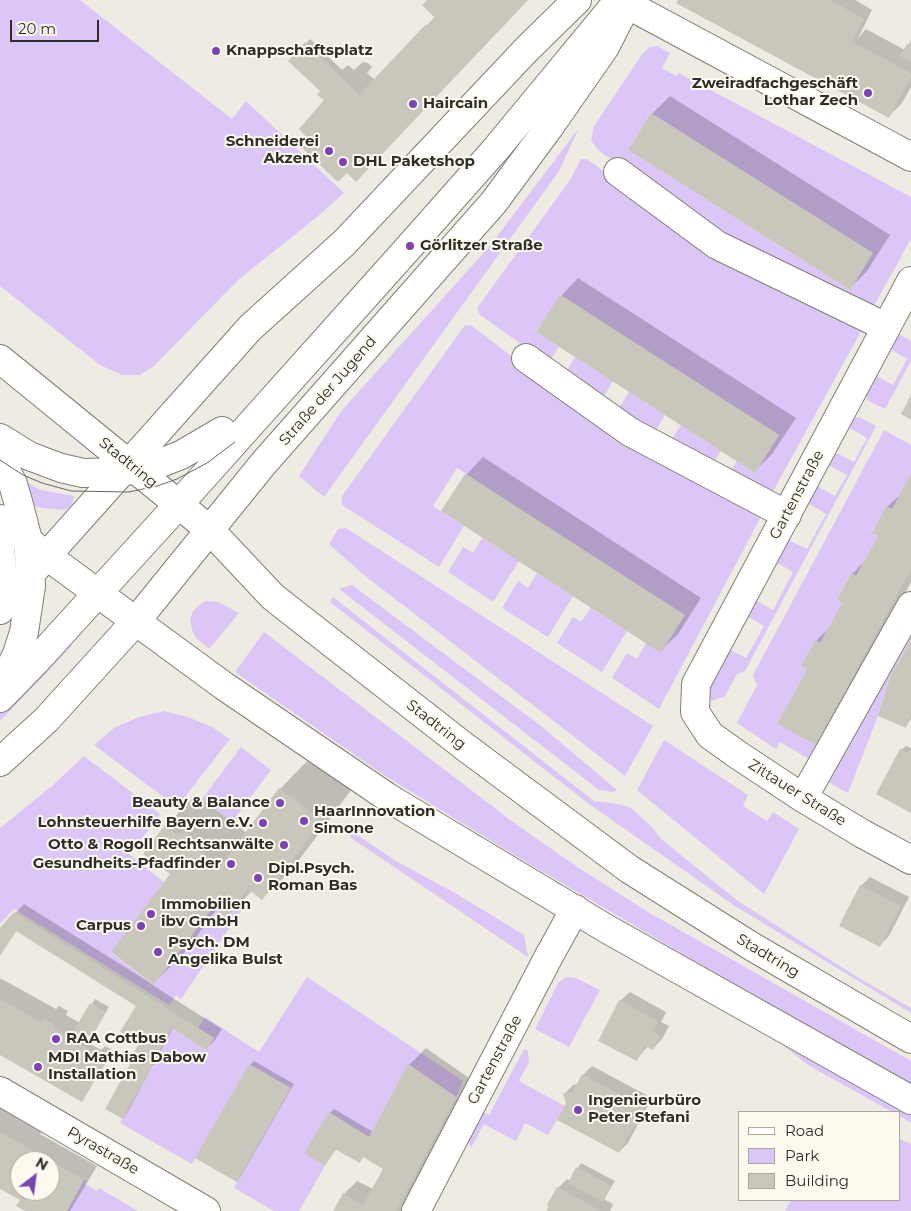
<!DOCTYPE html>
<meta charset="utf-8">
<style>
body{margin:0}
#map{position:relative;width:911px;height:1211px;overflow:hidden;background:#eeece2;font-family:Montserrat,sans-serif}
canvas{display:block}
.legend{position:absolute;left:738px;top:1111px;width:162px;height:90px;box-sizing:border-box;background:#fcfaef;border:1px solid #aaa8a0;margin:0;padding:6px 9px;list-style:none;font-size:15px;color:#2e2d29}
.legend li{display:flex;align-items:center;gap:10px;height:25px}
.legend b{width:25px;border:1px solid #aaa8a0}
.north{position:absolute;left:10px;top:1151px;width:50px;height:50px;box-sizing:border-box;background:#fcfaef;border:1px solid #aaa8a0;border-radius:50%;rotate:30deg;font-size:14px;font-weight:700;line-height:20px;text-align:center;color:#2e2d29}
.north::after{content:'';display:block;margin:auto;width:18px;height:22px;background:#7e41b6;clip-path:polygon(50% 0,100% 100%,50% 72%,0 100%)}
.scale{position:absolute;left:10px;top:20px;width:89px;height:22px;box-sizing:border-box;border:2px solid #2e2d29;border-top:0;padding-left:6px;font-size:15px;line-height:18px;white-space:nowrap;color:#2e2d29;-webkit-text-stroke:4px #fcfaef;paint-order:stroke}
</style>
<div id="map">
<canvas width="911" height="1211"></canvas>
<ul class="legend">
<li><b style="height:6px;background:#fff"></b>Road</li>
<li><b style="height:14px;background:#dcc6f8"></b>Park</li>
<li><b style="height:14px;background:#c9c7bc"></b>Building</li>
</ul>
<div class="north">N</div>
<div class="scale">20 m</div>
</div>
<script>
const c = document.querySelector('canvas').getContext('2d');
c.lineJoin = 'round';
function fill(path, color) { c.fillStyle = color; c.fill(path, 'evenodd'); }
const toPath = rows => new Path2D(rows.map(r => 'M' + r).join(''));
function stroke(path, color, width, dash) { c.strokeStyle = color; c.lineWidth = width; c.lineCap = dash ? 'butt' : 'round'; c.setLineDash(dash || []); c.stroke(path); }
function label(font, color, halo, rows, align = 'center') {
  c.font = font + ' Montserrat,sans-serif'; c.lineWidth = 4; c.setLineDash([]); c.textBaseline = 'middle'; c.strokeStyle = halo; c.fillStyle = color; for (const [text, x, y, turn = 0] of rows) {
    c.save(); c.translate(x, y); c.rotate((+turn || 0) * Math.PI / 180); c.textAlign = isNaN(turn) ? turn : align; if (halo) c.strokeText(text, 0, 0); c.fillText(text, 0, 0); c.restore();
  }
}
fill(toPath([
 [0,0,80,0,232,119,246,101,344,193,317,217,238,280,154,366,140,375,122,375,100,365,0,286],
 [658,46,670,53,662,68,676,76,679,73,911,197,911,239,871,311,722,239,598,150,591,140,594,126,643,53,650,47],
 [651,113,873,253,850,290,628,150],
 [579,128,559,171,324,497,299,476,342,410,489,247],
 [581,159,587,159,713,253,864,326,771,495,729,474,737,461,755,473,779,435,561,295,536,332,559,347,548,363,480,315,477,308,570,180],
 [465,325,472,326,621,440,763,513,659,709,612,678,627,653,637,659,646,643,684,615,457,468,433,506,464,526,439,567,342,505,342,496],
 [898,334,911,341,911,361,885,409,867,400,866,394,876,376,893,385,907,359,890,349],
 [575,357,613,381,601,401,564,375],
 [629,392,665,415,653,435,616,412],
 [859,417,876,426,745,671,737,674,725,696,712,701,707,691,729,649,746,658,764,626,747,616,755,600,773,610,793,572,776,562,788,540,807,549,826,514,808,503,817,486,835,496,847,475,828,465,835,452,854,462,867,438,848,427,853,419],
 [681,425,721,451,712,465,669,443],
 [884,430,911,445,911,473,892,509,886,507,872,532,878,536,856,576,850,574,837,599,842,603,820,643,815,640,801,666,807,669,777,724,822,748,814,762,780,742,776,749,737,723,757,685,753,675],
 [21,480,41,490,74,496,72,505,65,510,41,508,27,502],
 [346,528,653,726,625,776,364,575,329,544,338,529],
 [482,538,519,561,493,602,448,572,463,547,473,553],
 [537,573,573,596,548,637,502,608,518,581,528,588],
 [352,585,541,726,617,790,613,792,599,790,339,589],
 [333,597,594,801,619,804,631,808,653,828,661,839,738,901,857,977,911,1008,911,1013,735,906,589,804,330,602],
 [205,601,218,602,239,613,209,649,196,638,192,630,190,619,193,611],
 [591,608,627,631,602,672,557,643,573,617,581,622],
 [264,632,517,825,579,868,648,912,911,1061,911,1084,800,1023,521,859,387,777,284,706,235,672],
 [911,633,911,640,890,677,878,716,848,793,824,780],
 [62,637,72,646,0,721,0,702],
 [164,711,188,717,212,727,230,739,177,807,94,745,114,728,139,717],
 [664,740,748,795,743,806,767,821,773,812,799,829,764,894,637,790],
 [241,747,271,770,232,822,202,799],
 [84,756,160,814,130,855,164,882,111,953,154,985,213,907,227,918,242,898,247,902,181,999,176,995,169,1005,14,909,0,924,0,828,52,786],
 [350,830,396,861,455,893,524,935,528,957,351,838],
 [307,977,463,1081,456,1097,408,1064,369,1137,329,1113,305,1153,325,1166,299,1211,274,1211,234,1188,237,1182,249,1065,192,1164,120,1123,153,1066,151,1064,172,1028,206,1050,214,1038,198,1028,205,1017,259,1052],
 [566,977,576,978,600,990,569,1047,535,1029,558,983],
 [783,1045,911,1115,911,1123,900,1116,900,1112,892,1112,808,1065],
 [524,1049,528,1051,529,1062,519,1081,565,1106,548,1135,525,1123,516,1141,484,1124,471,1148,467,1137,481,1111,489,1115],
 [900,1139,911,1144,911,1211,785,1211,791,1200,900,1200],
 [84,1180,87,1181,85,1184,97,1191,99,1188,138,1211,67,1211]
]), '#dcc6f8');
fill(toPath([
 [428,0,528,0,379,157,310,138,326,100,322,91,290,61,310,39,342,70,348,65,354,70,363,62,368,63,372,67,367,73,375,80,435,17],
 [680,0,855,0,872,10,858,38,866,29,905,50,911,41,911,87,902,103,888,117],
 [670,96,890,235,867,271,850,288,630,150,652,114],
 [578,278,796,418,772,454,755,471,538,332,561,296],
 [483,457,701,598,678,634,660,651,443,511,466,475],
 [911,476,911,582,833,727,816,744,808,669,816,641,830,627,844,602,852,574,867,559,879,536,887,507,902,493],
 [911,642,911,719,906,726],
 [906,746,911,748,911,812,901,750],
 [310,758,352,789,293,868,262,899,252,891,227,916,217,909,184,953,152,985,222,1029,215,1040,206,1049,173,1028,127,1113,123,1118,140,1043,138,1006,17,930,0,955,0,929,24,904,152,984,172,874,145,854,166,826,196,795,247,833,280,789],
 [870,877,909,897,889,936,880,945,861,886],
 [0,978,56,1009,59,1006,68,1011,66,1015,80,1023,95,999,109,1007,95,1031,91,1036,84,1031,79,1037,101,1050,105,1046,116,1052,110,1061,108,1060,81,1100,0,1054],
 [630,992,666,1012,661,1022,669,1026,662,1039,653,1049,648,1046,637,1059,620,1001],
 [426,1048,472,1080,401,1211,334,1211,344,1194,357,1181,373,1189,385,1168,364,1156,360,1161,337,1148,325,1165,330,1113,334,1109,373,1132,409,1065],
 [254,1061,294,1084,241,1176,237,1180,250,1065],
 [592,1066,652,1098,628,1143,619,1152,567,1104,564,1094,573,1085,578,1084,583,1075],
 [0,1105,43,1129,40,1134,97,1166,70,1211,29,1211,21,1200,0,1187],
 [20,1161,50,1161,50,1191,20,1191],
 [581,1163,615,1181,604,1199,613,1204,610,1211,548,1211,558,1188,567,1179,570,1181]
]), '#0003');
fill(toPath([
 [427,0,527,0,356,182,347,173,338,182,301,147,308,139,299,129,324,100,317,95,320,91,288,61,305,42,359,95,426,24,428,26,435,18,422,5],
 [678,0,830,0,864,19,852,42,911,73,911,77,889,118,676,3],
 [908,43,911,45,911,62,900,56],
 [651,113,873,253,850,290,628,150],
 [560,295,779,435,755,473,536,332],
 [911,395,911,420,901,414],
 [911,473,911,569,816,745,777,724,807,669,801,666,815,640,820,643,842,603,837,599,851,573,856,576,878,536,872,533,886,506,892,509],
 [465,474,685,615,661,653,441,511],
 [911,640,911,713,906,728,878,716,890,677],
 [911,747,911,813,876,794,900,749,908,753],
 [279,788,322,821,262,900,248,889,227,918,213,907,154,985,111,952,170,874,143,854,165,825,177,834,185,831,190,836,189,843,220,866],
 [860,885,901,906,880,947,839,926],
 [14,912,214,1038,206,1050,172,1028,123,1119,105,1109,135,1055,133,1054,139,1043,120,1032,136,1006,16,931,0,956,0,928],
 [0,999,42,1023,44,1019,55,1025,53,1028,97,1054,99,1050,113,1057,110,1062,107,1060,82,1102,0,1055],
 [619,1000,658,1021,653,1031,660,1036,653,1050,645,1046,637,1061,598,1041],
 [90,1003,106,1012,91,1037,83,1032,78,1039,71,1035],
 [249,1064,291,1088,237,1182,195,1158],
 [408,1064,456,1097,396,1211,333,1211,343,1193,363,1205,383,1169,363,1157,360,1163,335,1149,325,1166,304,1153,329,1112,369,1137],
 [582,1074,644,1108,619,1153,557,1120,566,1103,563,1094,573,1091],
 [0,1132,84,1180,67,1211,25,1211,16,1206,20,1200,0,1189],
 [20,1161,50,1161,50,1191,20,1191],
 [576,1167,611,1186,603,1202,568,1183],
 [557,1187,601,1211,546,1211,549,1206,547,1205]
]), '#c9c7bc');
const minor = toPath([
 [619,0,911,157],
 [618,172,717,245,886,327],
 [911,281,696,684,695,712,710,735,738,755,803,798,863,834,911,860],
 [526,358,630,432,787,515],
 [0,438,29,456,61,468,83,473,121,472,158,464,181,455,222,431],
 [0,459,13,484,19,505,28,540,31,586,24,632,17,654,1,687],
 [0,546,2,572,0,610],
 [0,698,36,661,179,504,410,246,495,150,619,0],
 [803,798,911,606],
 [0,1091,206,1211],
 [416,1211,549,956,575,909]
]);
const major = toPath([
 [0,359,210,530,272,596,287,608,465,747,629,869,751,946,911,1039],
 [0,519,47,556,224,686,387,797,607,929,911,1100],
 [0,608,250,328,344,243,527,49,577,0],
 [0,762,46,720,136,621,263,464,494,202,550,126,605,47,629,0]
]);
stroke(minor, '#817f75', 30);
stroke(major, '#817f75', 30);
stroke(minor, '#fff', 28);
stroke(major, '#fff', 28);
stroke(toPath([
 [0,460,23,475,42,483,71,491,129,492,157,486,177,479,207,463,235,442]
]), '#696862', 1);
for (const [x, y, r, color] of [
 [216,51,5,"#7e41b6"],
 [868,93,5,"#7e41b6"],
 [413,104,5,"#7e41b6"],
 [329,151,5,"#7e41b6"],
 [343,162,5,"#7e41b6"],
 [410,246,5,"#7e41b6"],
 [280,803,5,"#7e41b6"],
 [304,821,5,"#7e41b6"],
 [263,823,5,"#7e41b6"],
 [284,845,5,"#7e41b6"],
 [231,864,5,"#7e41b6"],
 [258,878,5,"#7e41b6"],
 [151,914,5,"#7e41b6"],
 [141,926,5,"#7e41b6"],
 [158,952,5,"#7e41b6"],
 [56,1039,5,"#7e41b6"],
 [38,1067,5,"#7e41b6"],
 [578,1110,5,"#7e41b6"]
]) { const dot = new Path2D(); dot.arc(x, y, r, 0, 2 * Math.PI); c.fillStyle = color; c.fill(dot); stroke(dot, '#fcfaef', 2); }
label('bold 15px', '#2e2d29', '#fcfaef', [
 ["Knappschaftsplatz",226,51],
 ["Zweiradfachgeschäft",858,84,"right"],
 ["Lothar Zech",858,101,"right"],
 ["Haircain",423,104],
 ["Schneiderei",319,142,"right"],
 ["Akzent",319,159,"right"],
 ["DHL Paketshop",353,162],
 ["Görlitzer Straße",420,246],
 ["Beauty & Balance",270,803,"right"],
 ["HaarInnovation",314,812],
 ["Simone",314,829],
 ["Lohnsteuerhilfe Bayern e.V.",253,823,"right"],
 ["Otto & Rogoll Rechtsanwälte",274,845,"right"],
 ["Gesundheits-Pfadfinder",221,864,"right"],
 ["Dipl.Psych.",268,869],
 ["Roman Bas",268,886],
 ["Immobilien",161,905],
 ["ibv GmbH",161,922],
 ["Carpus",131,926,"right"],
 ["Psych. DM",168,943],
 ["Angelika Bulst",168,960],
 ["RAA Cottbus",66,1039],
 ["MDI Mathias Dabow",48,1058],
 ["Installation",48,1075],
 ["Ingenieurbüro",588,1101],
 ["Peter Stefani",588,1118]
], 'left');
label('15px', '#2e2d29', '#fcfaef', [
 ["Straße der Jugend",328,391,-49],
 ["Stadtring",128,463,39],
 ["Gartenstraße",797,495,-62],
 ["Stadtring",436,725,38],
 ["Zittauer Straße",797,793,32],
 ["Stadtring",768,956,31],
 ["Gartenstraße",495,1060,-62],
 ["Pyrastraße",103,1151,30]
]);
</script>
